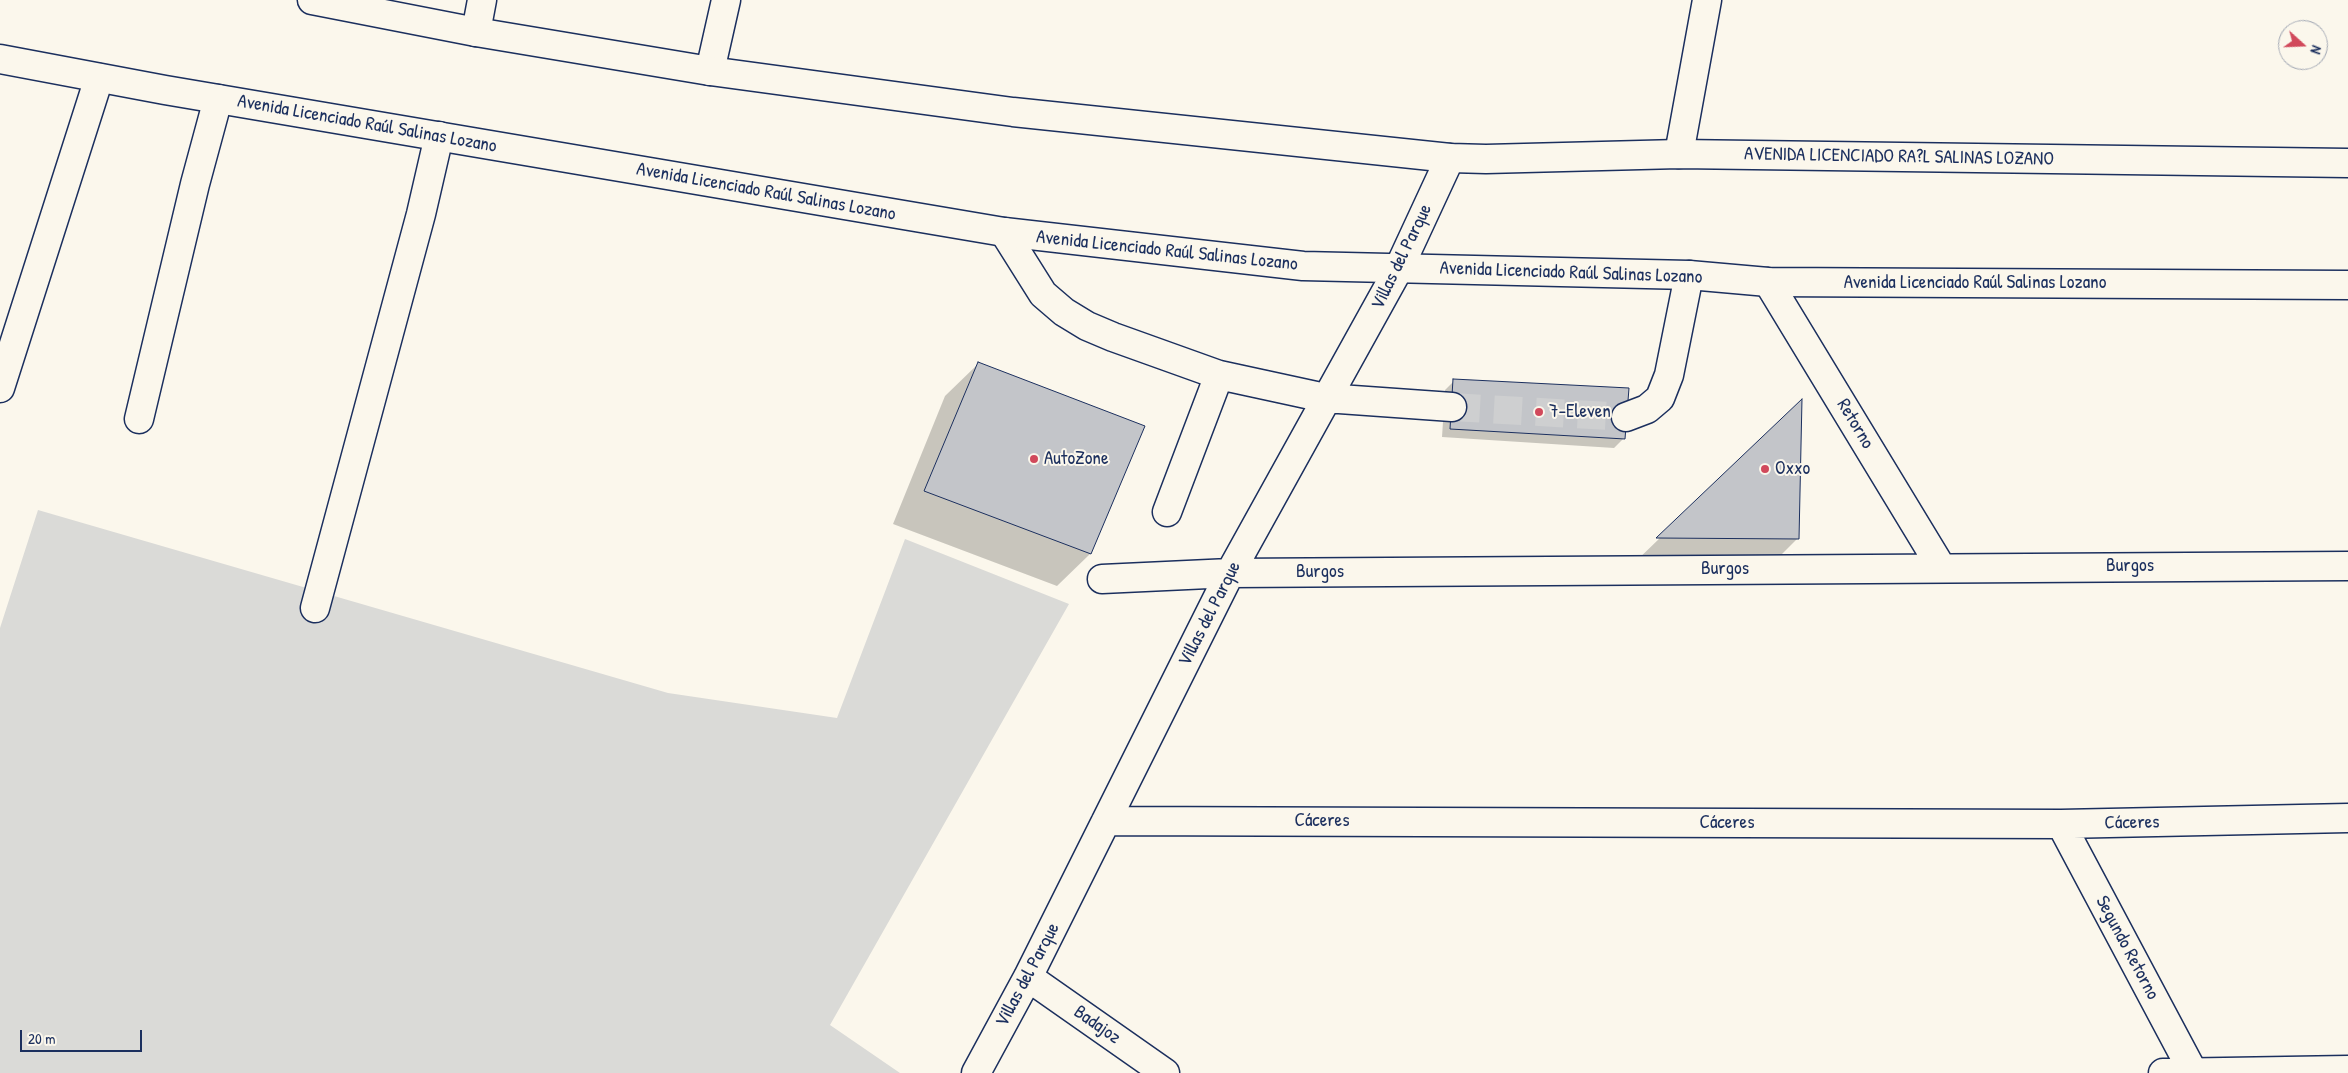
<!DOCTYPE html>
<meta charset="utf-8">
<style>
body{margin:0}
#map{position:relative;width:2348px;height:1073px;overflow:hidden;background:#fbf7ec;font-family:"Patrick Hand",sans-serif}
canvas{display:block}
.north{position:absolute;left:2278px;top:20px;width:50px;height:50px;box-sizing:border-box;background:#fbf7ec;border:1px solid #a1a7b3;border-radius:50%;rotate:110deg;font-size:14px;font-weight:700;line-height:20px;text-align:center;color:#1b2f5e}
.north::after{content:'';display:block;margin:auto;width:18px;height:22px;background:#d1495b;clip-path:polygon(50% 0,100% 100%,50% 72%,0 100%)}
.scale{position:absolute;left:20px;top:1030px;width:122px;height:22px;box-sizing:border-box;border:2px solid #1b2f5e;border-top:0;padding-left:6px;font-size:15px;line-height:18px;white-space:nowrap;color:#1b2f5e;-webkit-text-stroke:4px #fbf7ec;paint-order:stroke}
</style>
<div id="map">
<canvas width="2348" height="1073"></canvas>
<div class="north">N</div>
<div class="scale">20 m</div>
</div>
<script>
const c = document.querySelector('canvas').getContext('2d');
c.lineJoin = 'round';
function fill(path, color) { c.fillStyle = color; c.fill(path, 'evenodd'); }
const toPath = rows => new Path2D(rows.map(r => 'M' + r).join(''));
function stroke(path, color, width, dash) { c.strokeStyle = color; c.lineWidth = width; c.lineCap = dash ? 'butt' : 'round'; c.setLineDash(dash || []); c.stroke(path); }
function label(font, color, halo, rows, align = 'center') {
  c.font = font + ' "Patrick Hand",sans-serif'; c.lineWidth = 4; c.setLineDash([]); c.textBaseline = 'middle'; c.strokeStyle = halo; c.fillStyle = color; for (const [text, x, y, turn = 0] of rows) {
    c.save(); c.translate(x, y); c.rotate((+turn || 0) * Math.PI / 180); c.textAlign = isNaN(turn) ? turn : align; if (halo) c.strokeText(text, 0, 0); c.fillText(text, 0, 0); c.restore();
  }
}
fill(toPath([
 [38,510,668,693,837,718,905,539,1069,604,830,1025,900,1073,0,1073,0,628]
]), '#dadad7');
fill(toPath([
 [978,364,1143,427,1090,554,1057,586,893,524,945,396],
 [1454,381,1623,439,1614,448,1442,437,1445,390],
 [1801,402,1798,538,1772,564,1633,564]
]), '#0003');
const building = toPath([
 [978,362,1145,426,1091,554,924,491,978,362],
 [1453,379,1629,388,1625,439,1450,429,1453,379],
 [1802,399,1799,539,1656,538,1802,399]
]);
fill(building, '#c3c5c9');
stroke(building, '#1b2f5e', 1);
stroke(toPath([
 [1452,407,1626,417]
]), '#cecfd0', 28, [28, 14]);
const minor = toPath([
 [476,32,482,0],
 [710,71,726,0],
 [1679,154,1707,0],
 [1004,232,1043,294,1064,312,1087,326,1113,337,1219,375,1325,398,1452,407],
 [1768,282,1941,567],
 [0,388,99,78],
 [1626,417,1647,409,1660,398,1669,375,1689,275],
 [139,419,195,184,218,99],
 [1167,512,1219,375],
 [1102,579,1230,573,2348,566],
 [315,608,421,214,439,136],
 [1106,821,2061,824,2348,818],
 [2061,824,2193,1072],
 [1028,977,1165,1073],
 [976,1073,1028,977,1230,573,1399,268,1450,158],
 [2163,1073,2348,1070]
]);
const major = toPath([
 [312,0,476,32,710,71,1013,112,1450,158,1486,159,1679,154,2348,163],
 [0,59,165,90,1004,232,1303,266,1689,275,1768,282,2348,285]
]);
stroke(minor, '#1b2f5e', 31);
stroke(major, '#1b2f5e', 31);
stroke(minor, '#fbf7ec', 28);
stroke(major, '#fbf7ec', 28);
for (const [x, y, r, color] of [
 [1539,412,5,"#d1495b"],
 [1034,459,5,"#d1495b"],
 [1765,469,5,"#d1495b"]
]) { const dot = new Path2D(); dot.arc(x, y, r, 0, 2 * Math.PI); c.fillStyle = color; c.fill(dot); stroke(dot, '#fbf7ec', 2); }
label('19px', '#1b2f5e', '#fbf7ec', [
 ["Avenida Licenciado Raúl Salinas Lozano",367,124,10],
 ["AVENIDA LICENCIADO RA?L SALINAS LOZANO",1899,157,1],
 ["Avenida Licenciado Raúl Salinas Lozano",766,192,10],
 ["Avenida Licenciado Raúl Salinas Lozano",1167,251,6],
 ["Villas del Parque",1402,257,-64],
 ["Avenida Licenciado Raúl Salinas Lozano",1571,273,2],
 ["Avenida Licenciado Raúl Salinas Lozano",1975,283],
 ["Retorno",1855,424,59],
 ["Burgos",2130,566],
 ["Burgos",1725,569],
 ["Burgos",1320,572],
 ["Villas del Parque",1210,614,-63],
 ["Cáceres",1322,821],
 ["Cáceres",1727,823],
 ["Cáceres",2132,823,-1],
 ["Segundo Retorno",2127,948,62],
 ["Villas del Parque",1028,975,-62],
 ["Badajoz",1097,1025,35]
]);
label('19px', '#1b2f5e', '#fbf7ec', [
 ["7-Eleven",1549,412],
 ["AutoZone",1044,459],
 ["Oxxo",1775,469]
], 'left');
</script>
